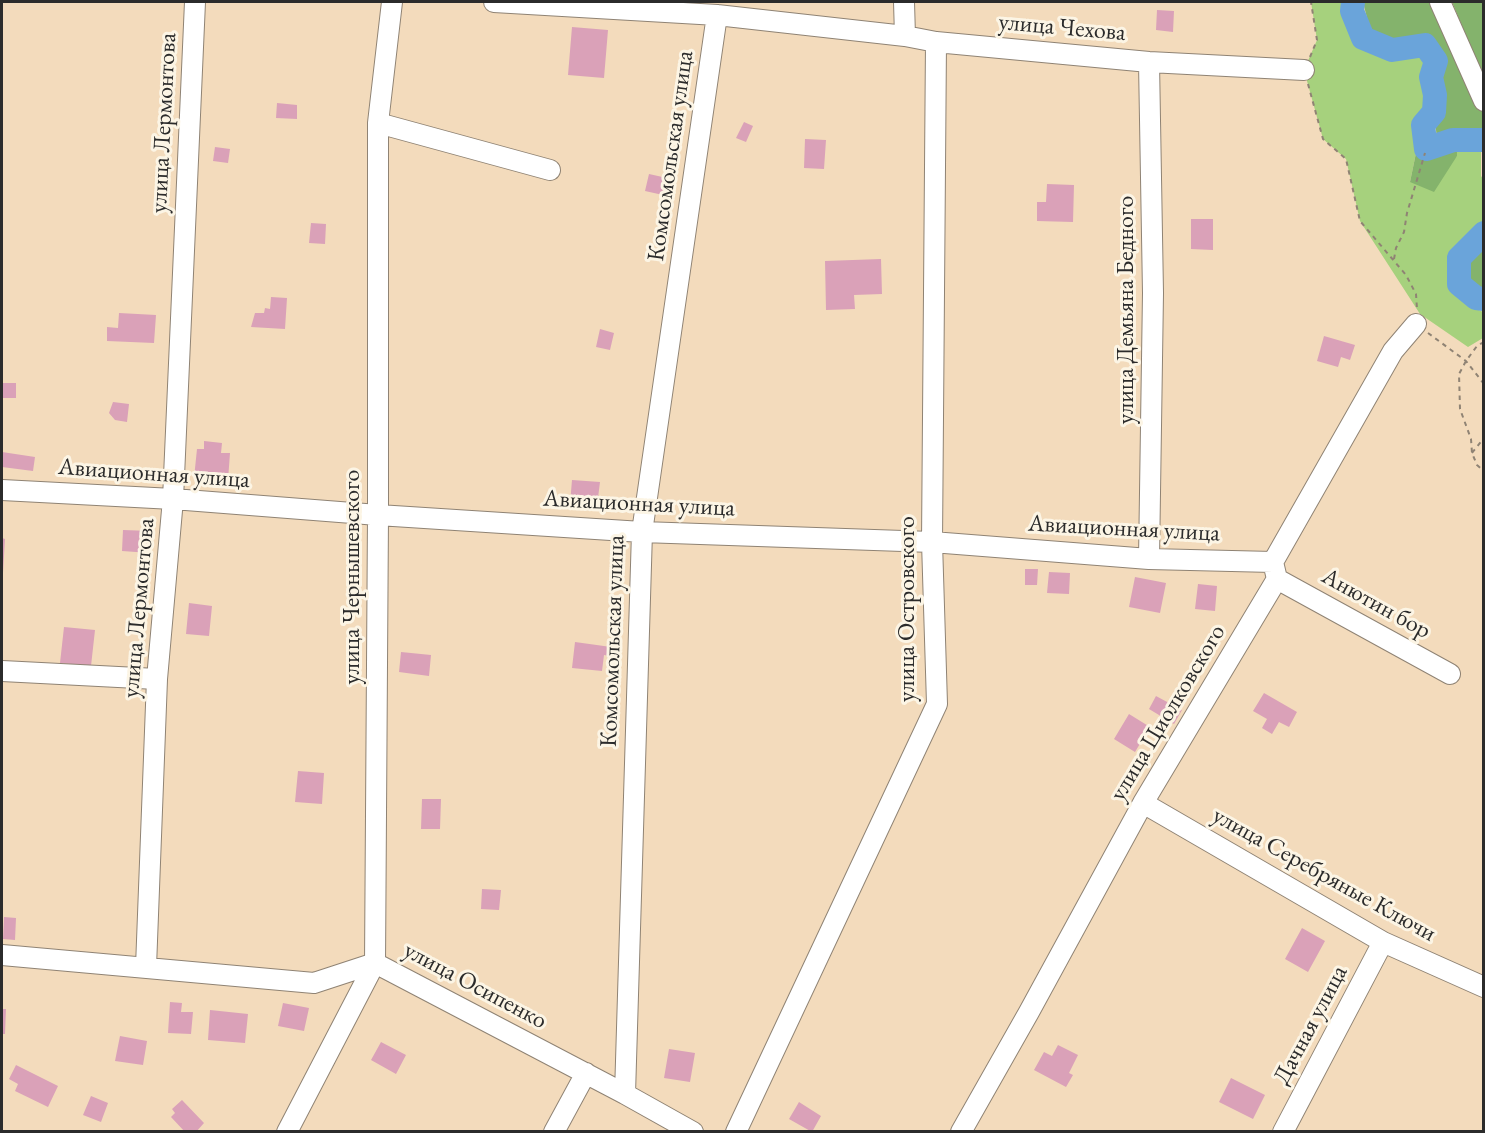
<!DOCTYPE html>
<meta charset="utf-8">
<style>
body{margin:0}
#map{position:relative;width:1485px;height:1133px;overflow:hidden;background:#f3dbbc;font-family:"EB Garamond",serif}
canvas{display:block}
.frame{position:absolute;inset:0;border:3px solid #2b2b2b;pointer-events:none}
</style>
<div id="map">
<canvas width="1485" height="1133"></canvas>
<div class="frame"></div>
</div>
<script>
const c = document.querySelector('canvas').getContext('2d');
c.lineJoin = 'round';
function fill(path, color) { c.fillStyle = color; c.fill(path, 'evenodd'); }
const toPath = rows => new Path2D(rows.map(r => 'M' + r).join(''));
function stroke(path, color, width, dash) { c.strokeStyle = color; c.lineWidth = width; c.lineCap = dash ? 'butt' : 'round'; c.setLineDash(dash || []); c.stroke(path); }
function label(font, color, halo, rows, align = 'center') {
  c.font = font + ' "EB Garamond",serif'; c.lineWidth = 6; c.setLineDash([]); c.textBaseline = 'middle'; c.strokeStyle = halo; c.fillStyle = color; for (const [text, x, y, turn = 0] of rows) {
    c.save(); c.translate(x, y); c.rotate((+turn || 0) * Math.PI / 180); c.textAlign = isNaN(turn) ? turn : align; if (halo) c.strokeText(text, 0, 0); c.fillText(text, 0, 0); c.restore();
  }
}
fill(toPath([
 [1311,2,1347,2,1346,12,1360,44,1395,57,1423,50,1430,63,1425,77,1429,100,1417,124,1416,153,1410,182,1457,156,1457,146,1481,150,1481,176,1484,180,1483,228,1455,258,1451,287,1471,306,1483,312,1483,338,1468,347,1420,314,1360,221,1346,159,1323,139,1304,70,1317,40]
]), '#a6d17d');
fill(toPath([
 [1363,2,1430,2,1461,68,1483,111,1483,135,1452,135,1437,138,1435,122,1440,98,1437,80,1441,59,1427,40,1395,45,1370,30],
 [1452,2,1483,2,1483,77,1482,74],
 [1457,146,1457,156,1434,192,1410,182,1416,153,1427,161,1436,153],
 [1483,244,1483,293,1479,292,1468,282,1464,262]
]), '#84b36c');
stroke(toPath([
 [1353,2,1352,11,1363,38,1392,50,1425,45,1436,61,1431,77,1435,95,1434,112,1423,125,1426,149,1453,140,1484,140],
 [1484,233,1459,258,1459,284,1476,298,1484,299]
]), '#6aa4da', 24);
fill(toPath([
 [1157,10,1174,11,1173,32,1156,30],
 [572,27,608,30,604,78,568,75],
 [277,103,297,105,297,119,276,118],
 [744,122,753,126,746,142,736,138],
 [805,139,826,140,824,169,804,168],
 [215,147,230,149,228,163,213,161],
 [649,174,667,178,663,195,645,191],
 [1047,184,1074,185,1073,222,1037,221,1037,202,1046,202],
 [1191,219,1213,219,1213,250,1191,249],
 [311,223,326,224,325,244,309,243],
 [881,259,882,294,854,295,855,309,826,310,825,261],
 [271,297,287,298,285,329,251,327,255,313,264,313,265,308,270,309],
 [119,313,156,315,154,343,107,341,107,327,118,328],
 [600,329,614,333,610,350,596,347],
 [1324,336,1355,345,1350,360,1341,357,1338,367,1317,361],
 [2,383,16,383,16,398,2,398],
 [113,402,129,404,127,422,115,420,109,413],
 [204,441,222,443,221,453,230,453,228,480,194,478,197,449,204,449],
 [2,452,35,457,33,471,2,467],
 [572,480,600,482,597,506,570,504],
 [123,530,151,531,150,553,122,551],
 [2,538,5,539,3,573,2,573],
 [1025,569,1038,569,1037,585,1025,585],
 [1049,572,1070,573,1069,594,1047,593],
 [1135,577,1166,583,1160,613,1129,607],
 [1198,584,1217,586,1215,611,1195,609],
 [189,603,212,606,209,636,186,634],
 [64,627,95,630,91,666,60,663],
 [575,642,611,647,609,656,604,655,602,671,572,668],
 [401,652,431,655,429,676,399,672],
 [1264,693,1297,712,1289,727,1279,722,1272,734,1262,728,1267,719,1253,711],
 [1156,696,1182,710,1174,724,1149,709],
 [1129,714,1150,727,1135,752,1114,739],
 [298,771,324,773,322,804,295,802],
 [422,799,441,799,440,829,421,829],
 [482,889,501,890,499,910,481,909],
 [4,917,16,918,15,940,3,939],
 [1302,928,1325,941,1308,972,1285,959],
 [170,1002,182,1003,181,1012,193,1012,191,1034,168,1033],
 [283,1003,309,1008,304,1031,278,1026],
 [2,1009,6,1009,5,1034,2,1034],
 [210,1010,248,1014,245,1043,208,1040],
 [120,1036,147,1041,143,1065,115,1061],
 [381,1042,406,1055,396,1074,371,1060],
 [1058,1045,1078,1055,1069,1073,1073,1075,1066,1087,1034,1070,1044,1052,1052,1056],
 [669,1049,695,1053,690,1082,664,1078],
 [16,1065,58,1086,48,1107,15,1091,18,1084,9,1079],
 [1231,1078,1265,1095,1253,1119,1219,1102],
 [91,1096,108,1103,101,1122,83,1115],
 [182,1100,204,1123,196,1132,185,1132,171,1117,175,1113,172,1109],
 [799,1102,821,1116,812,1132,789,1119]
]), '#daa1b8');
const minor = toPath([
 [494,2,717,15,905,36,936,42,1149,62,1304,70],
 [904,2,905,36],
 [1440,2,1484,101],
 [1149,62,1153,293,1149,559],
 [378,123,550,170],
 [2,490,173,499,378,515,642,532,932,542,1149,559,1273,562],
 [1277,579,1450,674],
 [2,671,157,679],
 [1143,803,1383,942,1484,987],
 [2,955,314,983,375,963,625,1094,693,1132],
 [146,967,157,679,173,499,195,2],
 [625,1094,642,532,717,15],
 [287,1132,375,963,378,515,378,123,392,2],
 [554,1132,586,1073],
 [736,1132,937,704,932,542,936,42],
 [961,1132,1029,1012,1143,803,1277,579,1273,562,1393,351,1416,324],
 [1283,1132,1383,942]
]);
stroke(minor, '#8f8374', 22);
stroke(toPath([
 [1310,57,1317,40,1311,2],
 [1308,84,1323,139,1346,159,1360,221,1406,275,1416,294,1417,309],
 [1394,259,1396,248,1404,232,1407,213,1425,153],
 [1428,333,1466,361,1484,384],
 [1484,342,1477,346,1466,361,1459,374,1460,409,1471,439,1472,453,1477,465,1484,471],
 [1472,453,1484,438]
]), '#8f8374', 2, [4.5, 4.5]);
stroke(minor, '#fff', 20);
label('24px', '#2b2b2b', '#fcf5e5', [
 ["улица Чехова",1062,28,5],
 ["улица Лермонтова",164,123,-87],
 ["Комсомольская улица",671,156,-82],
 ["улица Демьяна Бедного",1126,310,-90],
 ["Авиационная улица",154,474,4],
 ["Авиационная улица",639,504,3],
 ["Авиационная улица",1124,529,3],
 ["улица Чернышевского",352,577,-90],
 ["Анютин бор",1376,604,29],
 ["улица Лермонтова",139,608,-85],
 ["улица Островского",907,609,-90],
 ["Комсомольская улица",613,641,-88],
 ["улица Циолковского",1168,713,-59],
 ["улица Серебряные Ключи",1324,875,29],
 ["улица Осипенко",475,986,28],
 ["Дачная улица",1311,1025,-62]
]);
</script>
